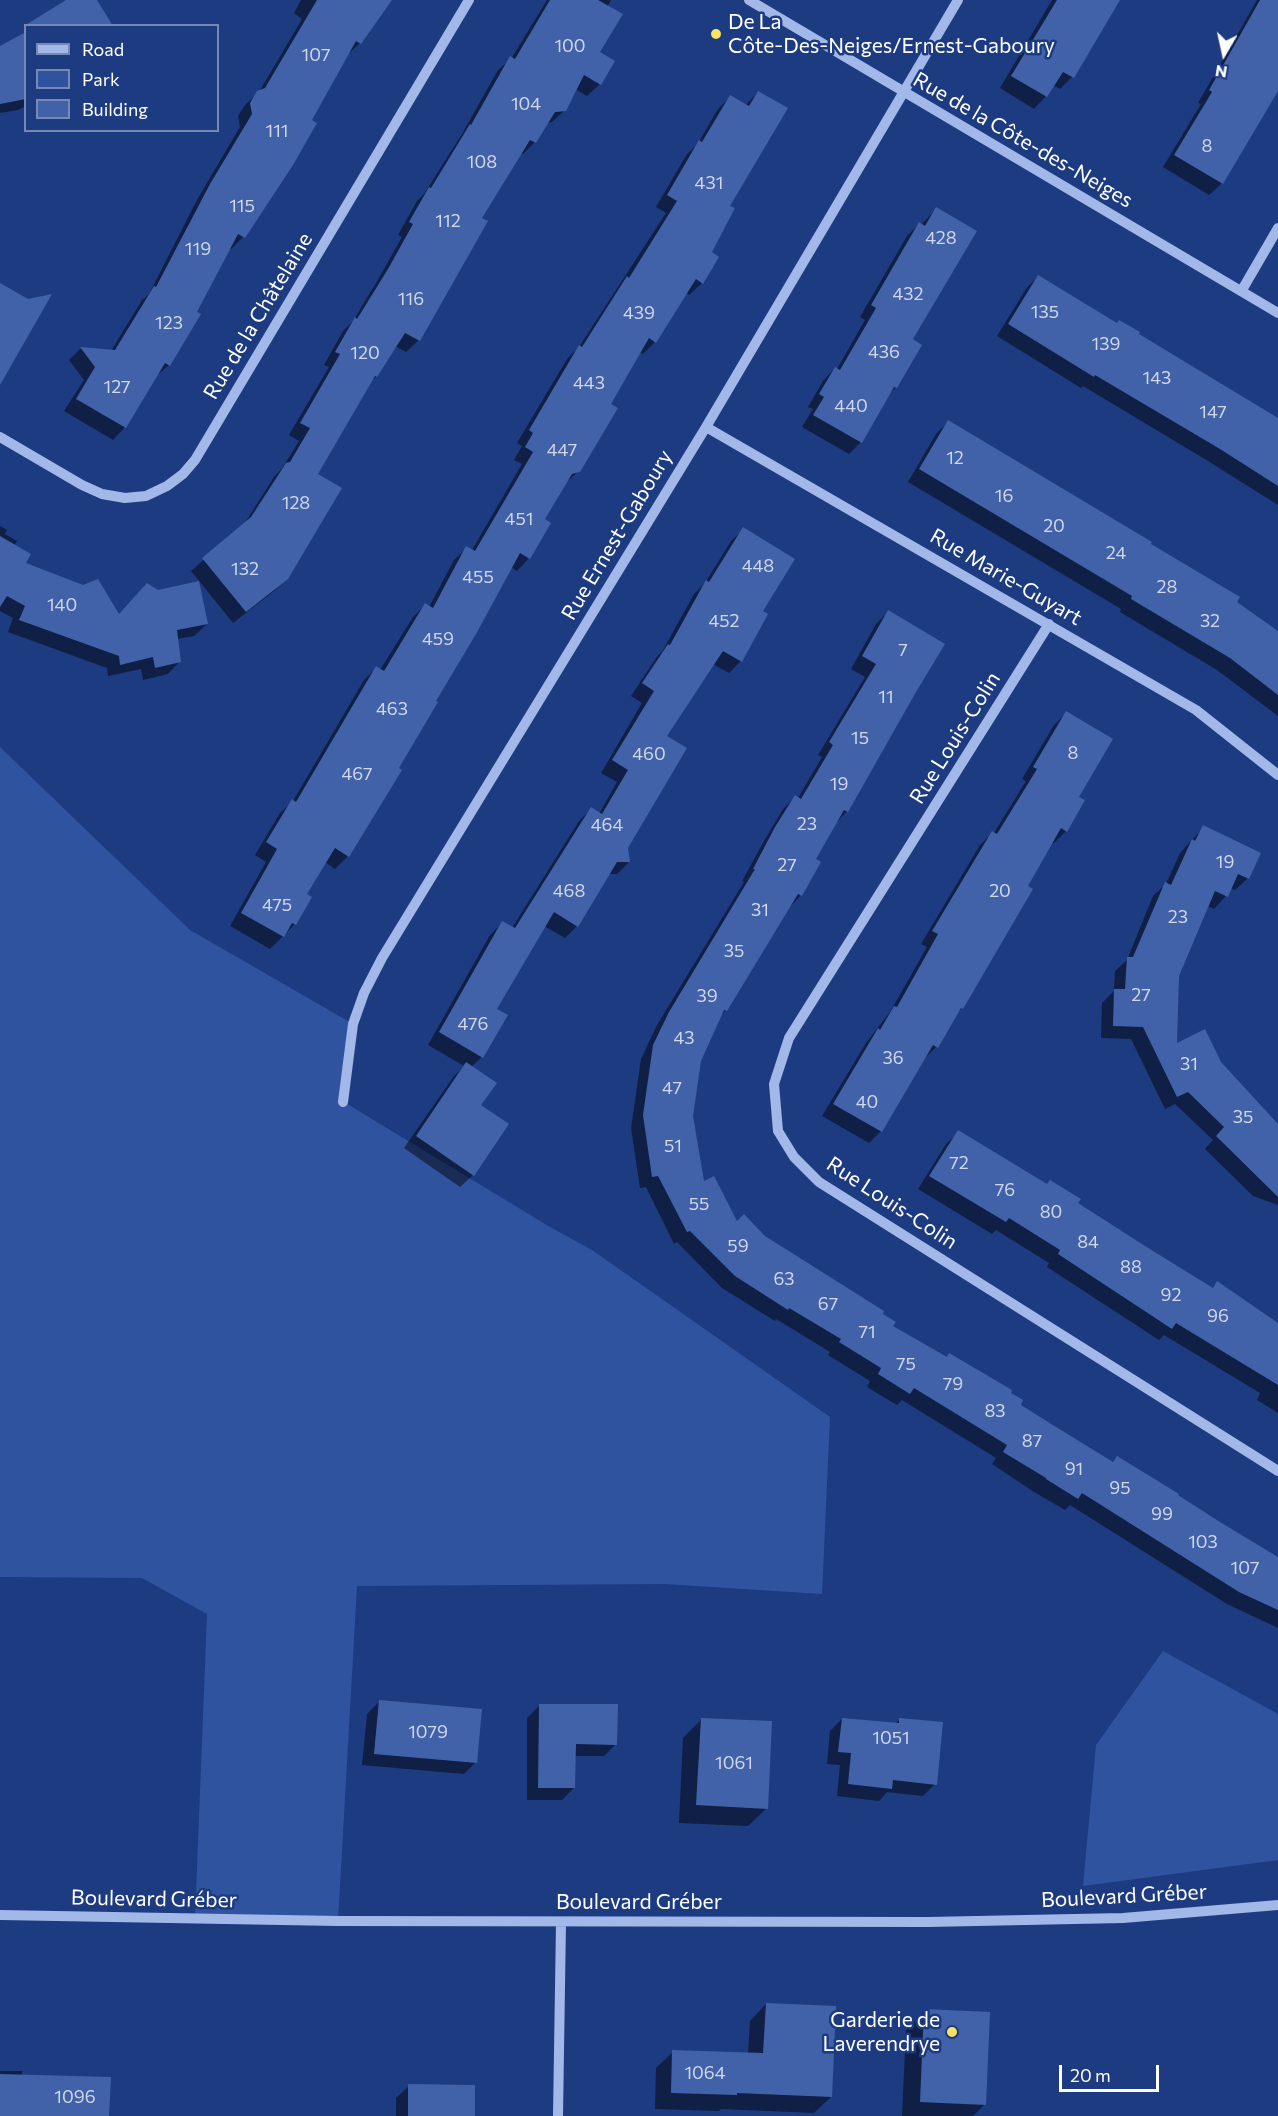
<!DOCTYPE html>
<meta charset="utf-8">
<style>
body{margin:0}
#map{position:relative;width:1278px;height:2116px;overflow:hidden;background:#1d3b81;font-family:Commissioner,sans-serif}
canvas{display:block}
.legend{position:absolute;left:24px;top:24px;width:195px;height:108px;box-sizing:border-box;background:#1d3b81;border:2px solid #7789b3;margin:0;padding:8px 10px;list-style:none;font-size:18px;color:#fff}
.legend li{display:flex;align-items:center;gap:12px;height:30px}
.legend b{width:30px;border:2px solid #7789b3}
.north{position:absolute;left:1194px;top:24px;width:60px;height:60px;-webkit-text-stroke:4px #1d3b81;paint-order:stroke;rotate:189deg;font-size:16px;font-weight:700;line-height:24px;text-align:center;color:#fff}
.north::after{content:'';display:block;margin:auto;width:21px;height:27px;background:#fff;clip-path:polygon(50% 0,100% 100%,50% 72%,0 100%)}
.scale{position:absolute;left:1059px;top:2065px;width:100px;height:27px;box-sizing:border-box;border:3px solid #fff;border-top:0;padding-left:8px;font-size:18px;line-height:21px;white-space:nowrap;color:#fff;-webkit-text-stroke:4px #1d3b81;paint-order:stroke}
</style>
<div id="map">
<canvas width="1278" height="2116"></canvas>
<ul class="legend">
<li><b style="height:8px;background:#a2b8e9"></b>Road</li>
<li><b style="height:16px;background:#3053a0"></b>Park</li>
<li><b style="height:16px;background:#4162a9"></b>Building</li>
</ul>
<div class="north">N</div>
<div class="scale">20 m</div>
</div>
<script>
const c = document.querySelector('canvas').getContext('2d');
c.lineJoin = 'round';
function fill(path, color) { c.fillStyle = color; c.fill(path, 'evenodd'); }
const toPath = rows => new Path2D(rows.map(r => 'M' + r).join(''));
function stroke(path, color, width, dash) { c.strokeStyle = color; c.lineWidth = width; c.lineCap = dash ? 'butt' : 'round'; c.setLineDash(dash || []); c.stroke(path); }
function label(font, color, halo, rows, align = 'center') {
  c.font = font + ' Commissioner,sans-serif'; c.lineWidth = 5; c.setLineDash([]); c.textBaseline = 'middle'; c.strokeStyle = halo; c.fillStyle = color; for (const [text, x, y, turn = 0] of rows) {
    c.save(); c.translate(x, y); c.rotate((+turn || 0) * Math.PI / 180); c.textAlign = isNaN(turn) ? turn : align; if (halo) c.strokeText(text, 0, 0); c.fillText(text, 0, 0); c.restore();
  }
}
fill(toPath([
 [0,747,190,930,353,1024,344,1102,550,1227,592,1250,830,1417,822,1594,665,1584,357,1586,338,1921,195,1919,207,1614,142,1578,0,1577],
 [1163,1651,1278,1714,1278,1860,1083,1886,1096,1745]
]), '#3053a0');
fill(toPath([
 [301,0,389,0,360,43,347,55,243,237,231,249,229,248,169,365,155,377,125,427,113,440,64,411,84,380,69,360,81,348,111,351,142,300,149,294,198,198,240,127,238,116,245,105,259,92,302,19,294,13],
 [547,0,611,0,607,7,598,53,600,84,587,96,575,89,565,110,552,122,547,123,535,142,523,154,521,153,480,218,419,340,406,352,395,346,376,377,370,382,316,474,287,578,274,591,233,623,191,571,243,526,274,477,283,467,299,441,289,435,329,367,324,365,343,331,353,321,376,283,402,237,398,235,417,201,424,194,462,134,498,70,511,59],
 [1052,0,1118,0,1072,77,1060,89,1053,85,1046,96,1034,109,1000,88],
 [1257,0,1278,0,1278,88,1222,183,1209,195,1163,167,1201,104,1198,103],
 [26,44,26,106,18,110,0,113,0,48],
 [758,92,728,207,710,253,702,283,689,295,686,293,655,342,643,354,639,352,609,404,579,471,564,484,543,520,529,558,517,571,511,567,434,701,397,769,400,770,348,856,335,869,325,862,305,895,295,924,270,949,230,926,266,862,255,855,280,813,293,801,364,680,376,668,380,670,413,617,425,605,429,607,454,560,467,548,472,550,522,464,514,460,522,446,517,443,567,359,579,347,666,213,656,207,687,154,697,145,718,109,730,97,745,106],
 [936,209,910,340,896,387,886,397,861,442,849,454,802,427,813,409,808,407,823,381,835,368,837,369,865,320,860,317,907,236,919,224,921,225],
 [1038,276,1278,420,1278,505,1208,461,1083,386,1081,388,997,336,1026,289],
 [948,422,1149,544,1278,633,1278,716,1217,670,1120,612,1121,609,908,482,936,434],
 [0,526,7,530,5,534,17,541,14,546,24,564,118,616,207,624,194,636,177,639,180,661,168,674,143,680,141,669,108,676,107,668,8,632,13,618,0,611],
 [744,529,761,612,741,661,729,673,713,664,665,736,626,848,629,862,617,874,608,874,577,926,565,938,544,926,495,1009,482,1057,471,1067,479,1106,473,1175,460,1187,404,1148,454,1076,464,1066,428,1045,490,935,502,923,512,928,579,821,591,809,599,814,617,782,601,773,642,703,631,696,656,658,663,650,694,594,705,583,731,541],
 [888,612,847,811,835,824,814,859,801,895,789,908,726,1010,720,1016,700,1061,692,1116,703,1183,737,1223,764,1237,881,1315,891,1326,1009,1393,1019,1405,1112,1463,1117,1457,1219,1524,1278,1557,1278,1628,1227,1604,1070,1505,1065,1510,1034,1492,992,1464,996,1458,902,1400,897,1405,867,1387,870,1381,828,1355,830,1352,776,1319,775,1321,722,1288,677,1242,674,1244,646,1187,640,1188,631,1128,641,1059,657,1025,744,882,742,881,764,841,783,809,795,797,798,798,822,757,818,755,865,677,851,669,876,624],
 [1066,713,1077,797,1066,831,1054,843,1051,842,962,1008,954,1016,936,1047,924,1059,881,1131,869,1143,822,1116,866,1043,890,1012,927,947,921,944,980,845,993,832,994,833,1026,781,1022,779,1054,725],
 [1204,827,1248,878,1235,890,1230,888,1226,896,1214,909,1208,906,1178,976,1175,1045,1220,1063,1278,1126,1278,1205,1253,1196,1205,1149,1213,1140,1175,1104,1165,1109,1131,1039,1101,1038,1102,1003,1114,991,1115,971,1127,960,1153,896,1166,884,1180,853],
 [959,1132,1212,1289,1218,1283,1278,1324,1278,1413,1257,1400,1260,1393,1164,1335,1159,1340,1047,1267,1049,1263,996,1230,992,1234,918,1189,946,1144],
 [379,1702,476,1762,464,1774,362,1765,367,1714],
 [540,1705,616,1744,604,1756,574,1756,574,1788,562,1800,527,1800,527,1718],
 [842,1719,895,1724,900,1719,935,1784,923,1796,887,1792,879,1801,837,1796,840,1765,827,1764,830,1731],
 [701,1720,767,1808,748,1826,679,1823,683,1738],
 [766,2004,831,2097,814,2113,721,2109,719,2111,655,2109,656,2068,673,2052,748,2054,750,2021],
 [925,2010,985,2104,973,2116,902,2116,906,2029],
 [0,2071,22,2071,22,2076,108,2116,0,2116],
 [409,2086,474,2116,396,2116,396,2098]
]), '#0007');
fill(toPath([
 [66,0,97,0,113,26,24,26],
 [317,0,392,0,361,44,356,41,312,120,317,123,293,165,245,238,238,234,197,312,201,314,170,366,165,363,126,428,76,399,95,367,80,347,115,350,154,286,156,287,210,184,252,114,250,103,257,91,265,88],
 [550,0,598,0,623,14,600,52,615,61,601,85,584,75,566,111,555,112,536,143,530,140,482,218,488,221,420,341,405,333,377,377,375,376,318,474,342,488,288,579,246,612,202,558,251,517,286,463,290,462,310,428,300,423,340,354,335,352,355,317,357,319,388,269,413,224,409,222,429,187,431,188,470,124,471,125,510,56,515,59],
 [1057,0,1120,0,1074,78,1063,72,1047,97,1011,76],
 [1260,0,1278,0,1278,91,1223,184,1174,155,1212,92,1209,90],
 [26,32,26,99,0,104,0,46],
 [758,91,788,108,730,206,735,208,712,252,719,257,703,284,696,279,656,343,649,338,611,404,618,408,580,472,572,474,545,519,551,523,530,559,520,553,476,634,436,701,438,702,399,768,402,770,349,857,335,848,307,894,312,897,296,925,292,923,284,937,241,913,277,849,266,842,292,799,296,802,376,666,384,671,425,603,433,608,466,546,475,551,533,452,525,447,533,433,529,430,579,345,582,347,627,276,629,278,677,201,667,195,699,140,702,142,730,95,749,106],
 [936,207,977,231,913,339,922,345,897,388,894,387,862,443,813,415,824,397,819,394,835,367,840,370,876,308,871,305,919,222,925,226],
 [1038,275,1117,323,1119,320,1140,332,1139,334,1278,418,1278,486,1220,449,1095,375,1094,377,1008,324],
 [0,283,28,299,52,294,0,385],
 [948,420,1152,542,1151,544,1240,597,1237,602,1278,631,1278,695,1230,658,1131,599,1132,596,919,469],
 [743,527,795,559,763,611,768,614,742,662,723,651,667,736,687,748,628,848,630,862,617,862,578,927,554,912,497,1009,508,1015,483,1058,439,1032,502,921,515,928,591,807,602,814,628,770,612,760,654,691,642,683,668,644,670,645,706,580,709,582],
 [0,536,31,554,26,563,83,585,98,579,119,614,147,583,158,590,199,581,208,624,177,630,181,662,155,668,153,657,120,665,119,656,19,620,25,606,7,596,0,607],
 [888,610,945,644,916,692,848,812,844,810,816,859,821,862,802,896,798,894,727,1011,724,1010,701,1061,693,1116,704,1181,714,1176,737,1221,744,1214,765,1236,884,1311,883,1314,896,1322,893,1326,947,1357,949,1353,1012,1390,1011,1393,1023,1400,1021,1405,1048,1422,1113,1462,1117,1456,1179,1494,1178,1495,1220,1522,1278,1557,1278,1610,1239,1592,1082,1493,1078,1499,1046,1479,1046,1478,1003,1452,1007,1445,914,1388,910,1394,878,1374,881,1368,839,1342,841,1339,789,1308,788,1310,735,1276,690,1231,687,1232,658,1176,652,1177,643,1115,653,1045,669,1012,755,869,753,869,775,827,795,795,801,799,833,745,829,742,876,664,862,656],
 [1066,711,1113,739,1079,797,1085,800,1067,832,1061,828,1028,886,1033,889,963,1009,961,1008,938,1048,933,1045,882,1132,833,1104,878,1028,880,1030,894,1006,897,1007,938,934,932,931,992,831,997,834,1037,769,1033,767],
 [1203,825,1261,853,1249,879,1238,874,1228,897,1215,891,1179,976,1177,1043,1205,1029,1221,1062,1278,1124,1278,1197,1216,1136,1224,1127,1188,1092,1177,1097,1143,1027,1113,1026,1114,989,1125,989,1127,957,1133,957,1165,882,1171,885,1192,839,1195,841],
 [466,1062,497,1083,481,1105,509,1124,474,1176,416,1136],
 [958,1130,1047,1184,1050,1180,1081,1199,1078,1203,1145,1246,1213,1288,1217,1281,1278,1323,1278,1385,1176,1323,1172,1329,1058,1254,1060,1250,1009,1218,1006,1222,929,1176],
 [379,1700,482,1709,477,1763,374,1754],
 [539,1704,618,1704,617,1745,576,1744,575,1788,538,1788],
 [701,1718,772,1721,768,1809,696,1805],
 [842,1718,899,1723,899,1718,943,1722,937,1785,893,1780,892,1789,848,1784,851,1753,838,1752],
 [766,2003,836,2006,832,2097,737,2093,737,2095,671,2093,672,2050,763,2053],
 [924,2009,990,2012,986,2105,920,2102],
 [0,2074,111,2077,109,2116,0,2116],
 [408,2084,475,2085,475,2116,408,2116]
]), '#4162a9');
stroke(toPath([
 [749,0,1278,313],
 [1242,290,1278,228],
 [706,427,1196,710,1278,775],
 [0,437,82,485,102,494,125,498,146,496,167,486,183,474,195,460,469,0],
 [1049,624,789,1038,774,1084,778,1131,794,1157,819,1182,1278,1471],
 [343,1102,353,1024,364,993,382,958,706,427,958,0],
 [0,1915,338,1921,928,1922,1123,1918,1278,1905],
 [558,2116,561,1922]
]), '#a2b8e9', 10);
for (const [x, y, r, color] of [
 [716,34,6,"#f9e260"],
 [952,2032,6,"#f9e260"]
]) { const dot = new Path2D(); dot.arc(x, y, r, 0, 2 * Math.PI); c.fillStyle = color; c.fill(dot); stroke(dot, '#1d3b81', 2); }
label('18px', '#d0d8ea', null, [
 ["100",570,46],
 ["107",316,55],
 ["104",526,104],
 ["111",277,131],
 ["8",1207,146],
 ["108",482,162],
 ["431",709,183],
 ["115",242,206],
 ["112",448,221],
 ["428",941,238],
 ["119",198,249],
 ["432",908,294],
 ["116",411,299],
 ["135",1045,312],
 ["439",639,313],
 ["123",169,323],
 ["139",1106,344],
 ["436",884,352],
 ["120",365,353],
 ["143",1157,378],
 ["443",589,383],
 ["127",117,387],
 ["440",851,406],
 ["147",1213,412],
 ["447",562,450],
 ["12",955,458],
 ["16",1004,496],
 ["128",296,503],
 ["451",519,519],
 ["20",1054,526],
 ["24",1116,553],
 ["448",758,566],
 ["132",245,569],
 ["455",478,577],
 ["28",1167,587],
 ["140",62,605],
 ["452",724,621],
 ["32",1210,621],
 ["459",438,639],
 ["7",903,650],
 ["11",886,697],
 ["463",392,709],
 ["15",860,738],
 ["8",1073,753],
 ["460",649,754],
 ["467",357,774],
 ["19",839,784],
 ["23",807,824],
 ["464",607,825],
 ["19",1225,862],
 ["27",787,865],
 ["468",569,891],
 ["20",1000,891],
 ["475",277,905],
 ["31",760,910],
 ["23",1178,917],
 ["35",734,951],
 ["27",1141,995],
 ["39",707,996],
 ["476",473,1024],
 ["43",684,1038],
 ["36",893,1058],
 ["31",1189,1064],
 ["47",672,1088],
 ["40",867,1102],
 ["35",1243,1117],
 ["51",673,1146],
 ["72",959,1163],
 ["76",1005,1190],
 ["55",699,1204],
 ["80",1051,1212],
 ["84",1088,1242],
 ["59",738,1246],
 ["88",1131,1267],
 ["63",784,1279],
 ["92",1171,1295],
 ["67",828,1304],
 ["96",1218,1316],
 ["71",867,1332],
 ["75",906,1364],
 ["79",953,1384],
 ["83",995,1411],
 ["87",1032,1441],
 ["91",1074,1469],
 ["95",1120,1488],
 ["99",1162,1514],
 ["103",1203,1542],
 ["107",1245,1568],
 ["1079",428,1732],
 ["1051",891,1738],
 ["1061",734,1763],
 ["1064",705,2073],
 ["1096",75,2097]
]);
label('21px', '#fff', '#1d3b81', [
 ["De La",728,22],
 ["Côte-Des-Neiges/Ernest-Gaboury",728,46],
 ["Garderie de",940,2020,"right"],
 ["Laverendrye",940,2044,"right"]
], 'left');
label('21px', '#fff', '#1d3b81', [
 ["Rue de la Côte-des-Neiges",1023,140,30],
 ["Rue de la Châtelaine",258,316,-59],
 ["Rue Ernest-Gaboury",617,535,-59],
 ["Rue Marie-Guyart",1006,577,30],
 ["Rue Louis-Colin",955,738,-58],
 ["Rue Louis-Colin",892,1203,33],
 ["Boulevard Gréber",1124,1896,-3],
 ["Boulevard Gréber",154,1899,1],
 ["Boulevard Gréber",639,1902]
]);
</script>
